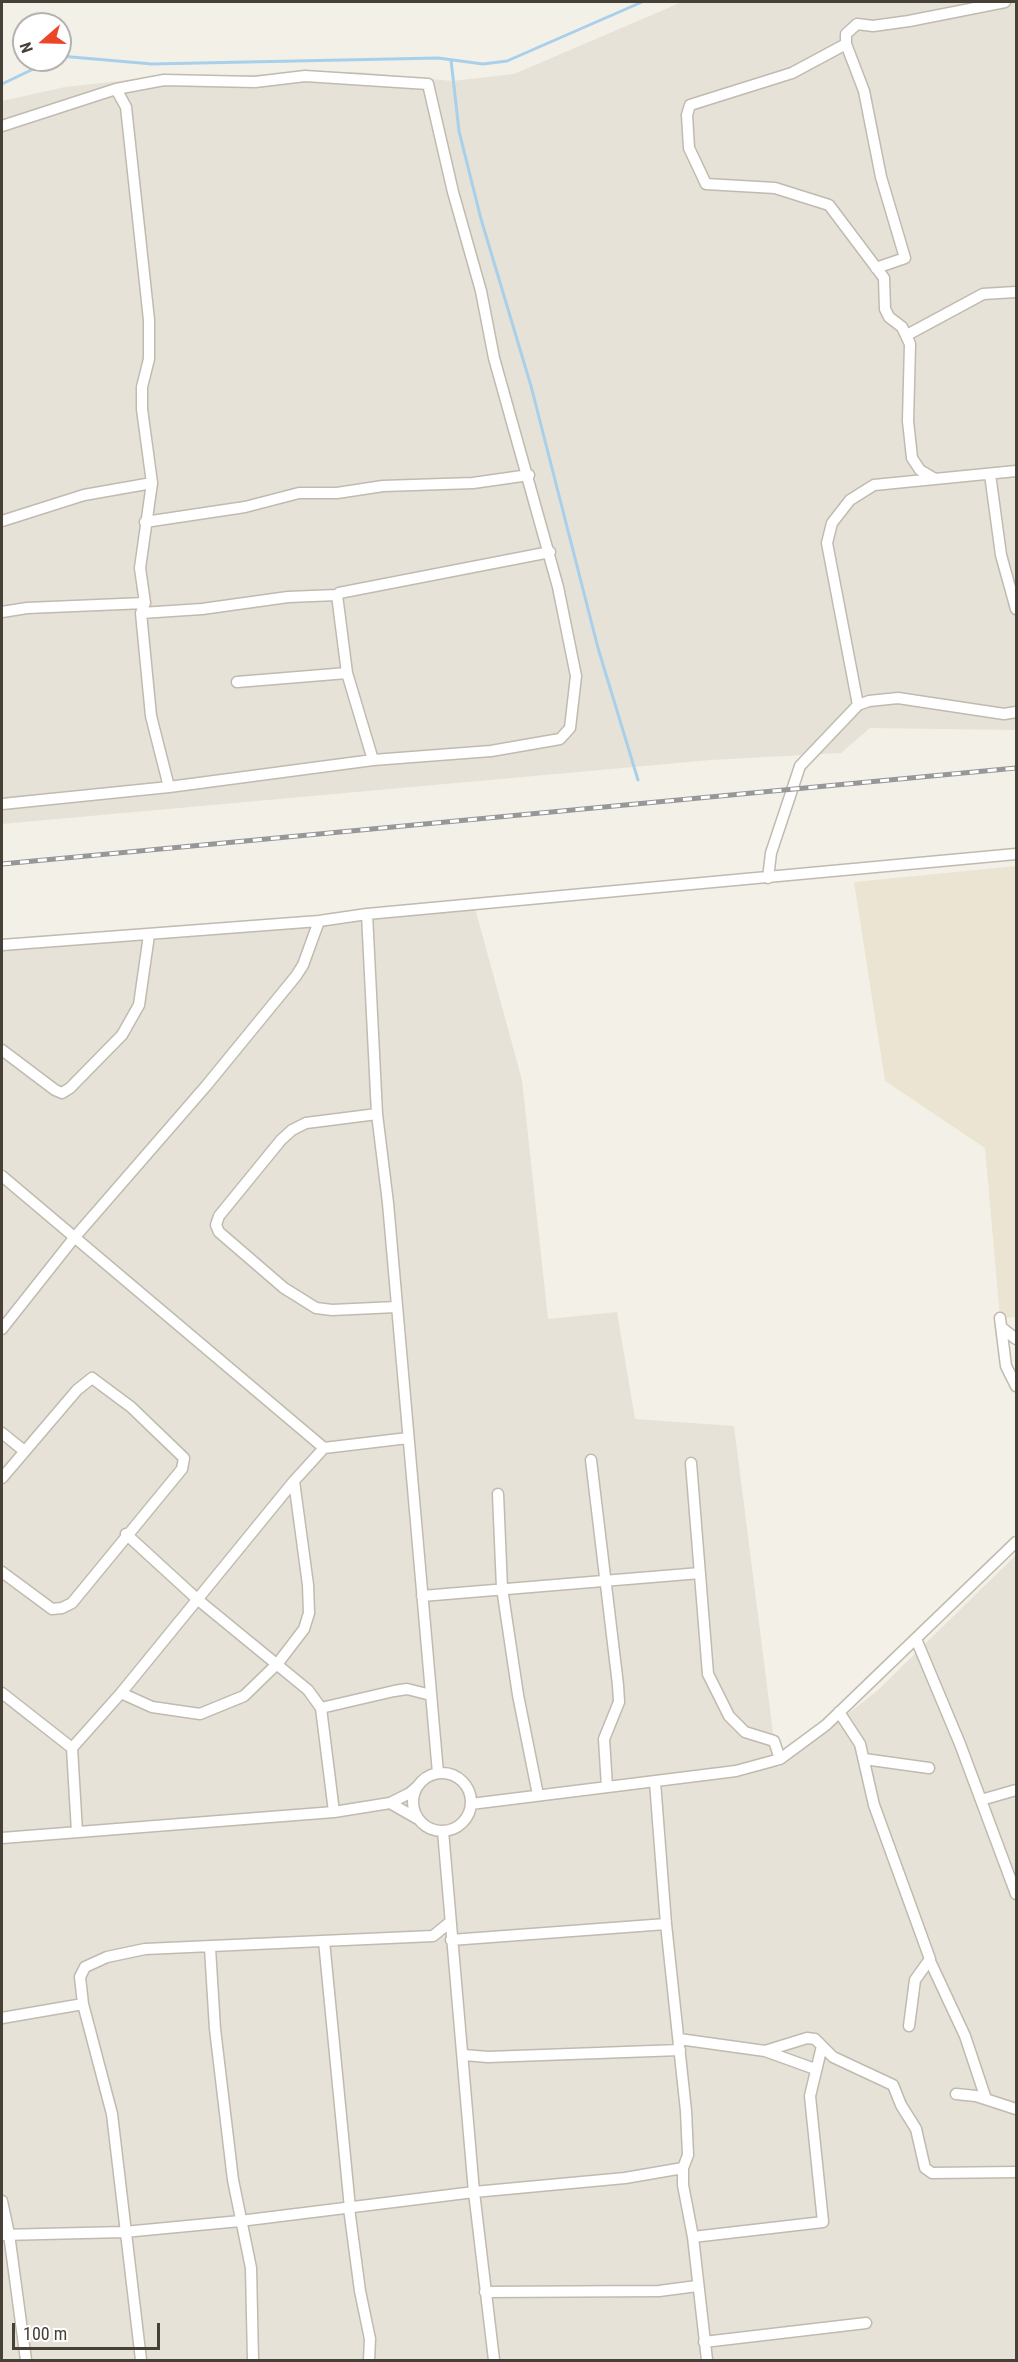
<!DOCTYPE html>
<style>
body{margin:0}
#map{position:relative;width:1018px;height:2362px;overflow:hidden;background:#f3f0e8;font-family:"Roboto Condensed",sans-serif}
canvas{display:block}
.frame{position:absolute;inset:0;border:3px solid #464037;pointer-events:none}
.north{position:absolute;left:12px;top:12px;width:60px;height:60px;box-sizing:border-box;background:#fff;border:2px solid #b5b3af;border-radius:50%;rotate:250deg;font-size:16px;font-weight:700;line-height:24px;text-align:center;color:#464037}
.north::after{content:'';display:block;margin:auto;width:21px;height:27px;background:#eb4628;clip-path:polygon(50% 0,100% 100%,50% 72%,0 100%)}
.scale{position:absolute;left:12px;top:2323px;width:148px;height:27px;box-sizing:border-box;border:3px solid #464037;border-top:0;padding-left:8px;font-size:18px;line-height:21px;white-space:nowrap;color:#464037;-webkit-text-stroke:4px #fff;paint-order:stroke}
</style>
<div id="map">
<canvas width="1018" height="2362"></canvas>
<div class="frame"></div>
<div class="north">N</div>
<div class="scale">100 m</div>
</div>
<script>
const c = document.querySelector('canvas').getContext('2d');
c.lineJoin = 'round';
function fill(path, color) { c.fillStyle = color; c.fill(path, 'evenodd'); }
const toPath = rows => new Path2D(rows.map(r => 'M' + r).join(''));
function stroke(path, color, width, dash) { c.strokeStyle = color; c.lineWidth = width; c.lineCap = dash ? 'butt' : 'round'; c.setLineDash(dash || []); c.stroke(path); }
fill(toPath([
 [682,2,1016,2,1016,730,870,728,841,753,711,760,2,824,2,101,65,87,156,77,358,72,452,81,514,74],
 [475,908,522,1080,548,1319,617,1312,635,1419,734,1426,774,1741,780,1759,778,1768,877,1691,1016,1555,1016,2360,2,2360,2,951]
]), '#e6e2d7');
fill(toPath([
 [1016,866,1016,1317,1000,1318,985,1148,885,1081,854,882]
]), '#ebe4d3');
stroke(toPath([
 [60,56,152,64,438,58,483,64,507,61,642,2],
 [451,60,459,131,481,219,531,386,598,648,638,780],
 [2,84,52,60]
]), '#a9d0eb', 3);
const minor = toPath([
 [846,44,864,91,881,177,905,258,876,268],
 [2,126,116,89,126,107,149,320,149,359,142,387,142,409,152,483,140,568,145,603,141,613,151,716,169,787],
 [907,335,983,294,1016,292],
 [990,474,1001,555,1016,609],
 [935,479,920,470,912,458,908,421,910,344,902,327,889,317,885,309,884,278,829,205,775,188,706,184,689,148,687,115,690,105,792,73,846,44,846,34,857,24,873,26,909,21,1005,2],
 [2,521,84,495,152,483],
 [145,522,245,507,299,493,337,493,383,486,473,483,529,475],
 [337,595,347,673,373,760],
 [2,612,27,608,145,603],
 [141,613,202,609,288,597,337,595,339,593,550,552],
 [237,682,347,673],
 [858,705,827,543,832,523,850,500,874,485,1016,471],
 [2,804,169,787,373,760,491,751,560,739,570,728,576,676,558,587,494,358,481,291,453,192,428,84,305,76,255,82,164,80,116,89],
 [768,878,771,853,800,766,858,705,869,701,898,698,1004,714,1016,712],
 [367,914,377,1114,388,1203,438,1773],
 [2,945,319,921,367,914,1016,854],
 [2,1050,55,1090,62,1093,70,1088,122,1035,139,1005,149,935],
 [377,1114,306,1123,292,1130,281,1140,219,1216,216,1225,219,1232,284,1288,316,1308,332,1310,396,1307],
 [2,1176,324,1448],
 [1000,1318,1006,1366,1016,1386],
 [1001,1327,1016,1339],
 [2,1329,74,1238,206,1086,296,976,303,965,319,921],
 [2,1433,23,1450],
 [591,1460,618,1685,619,1702,604,1739,607,1787],
 [691,1463,708,1674,729,1716,745,1732,774,1741,780,1759],
 [2,1478,77,1390,92,1378,131,1407,184,1458,182,1469,72,1603,62,1608,52,1609,2,1572],
 [498,1494,502,1588,518,1695,538,1795],
 [126,1534,197,1599,308,1690,321,1708,334,1812],
 [422,1596,700,1573],
 [916,1639,960,1744,1016,1894],
 [2,1693,72,1748],
 [121,1693,152,1707,200,1714,244,1696,278,1663,304,1629,309,1613,308,1585,294,1481],
 [321,1708,394,1691,407,1689,431,1695],
 [839,1712,860,1744,874,1805,930,1959,915,1980,909,2026],
 [864,1759,929,1768],
 '413 1802a29 29 0 1 1 58 0a29 29 0 1 1-58 0Z',
 [655,1782,666,1924,686,2111,688,2155,683,2168,683,2185,693,2237,707,2360],
 [981,1800,1016,1790],
 [390,1803,418,1819],
 [471,1804,736,1771,780,1759,826,1725,1016,1542],
 [443,1831,474,2192,494,2360],
 [77,1832,72,1748,121,1693,294,1481,324,1448,408,1438],
 [2,1838,334,1812,390,1803,410,1793,418,1786],
 [451,1940,666,1924],
 [324,1941,350,2208],
 [210,1948,215,2029,233,2180,251,2268,253,2360],
 [930,1961,965,2036,986,2099],
 [2,2018,83,2004],
 [679,2039,765,2051,807,2038,815,2039,833,2057,893,2085,901,2105,916,2129,925,2168,932,2173,1016,2172],
 [765,2051,815,2069],
 [464,2055,488,2057,680,2050],
 [956,2094,976,2096,1016,2109],
 [2,2201,9,2234,26,2360],
 [349,2208,360,2291,370,2339,369,2360],
 [2,2235,124,2232,240,2221,474,2192,625,2178,683,2168],
 [693,2237,823,2222,810,2096,822,2046],
 [485,2292,659,2291,697,2286],
 [704,2342,866,2323],
 [141,2360,112,2114,83,2004,80,1977,85,1967,107,1957,145,1949,433,1936,449,1923]
]);
stroke(minor, '#c1baaf', 13);
stroke(minor, '#fff', 10);
const rail = toPath([
 [2,864,1016,768]
]);
stroke(rail, '#979797', 5);
stroke(rail, '#fff', 3, [9]);
</script>
